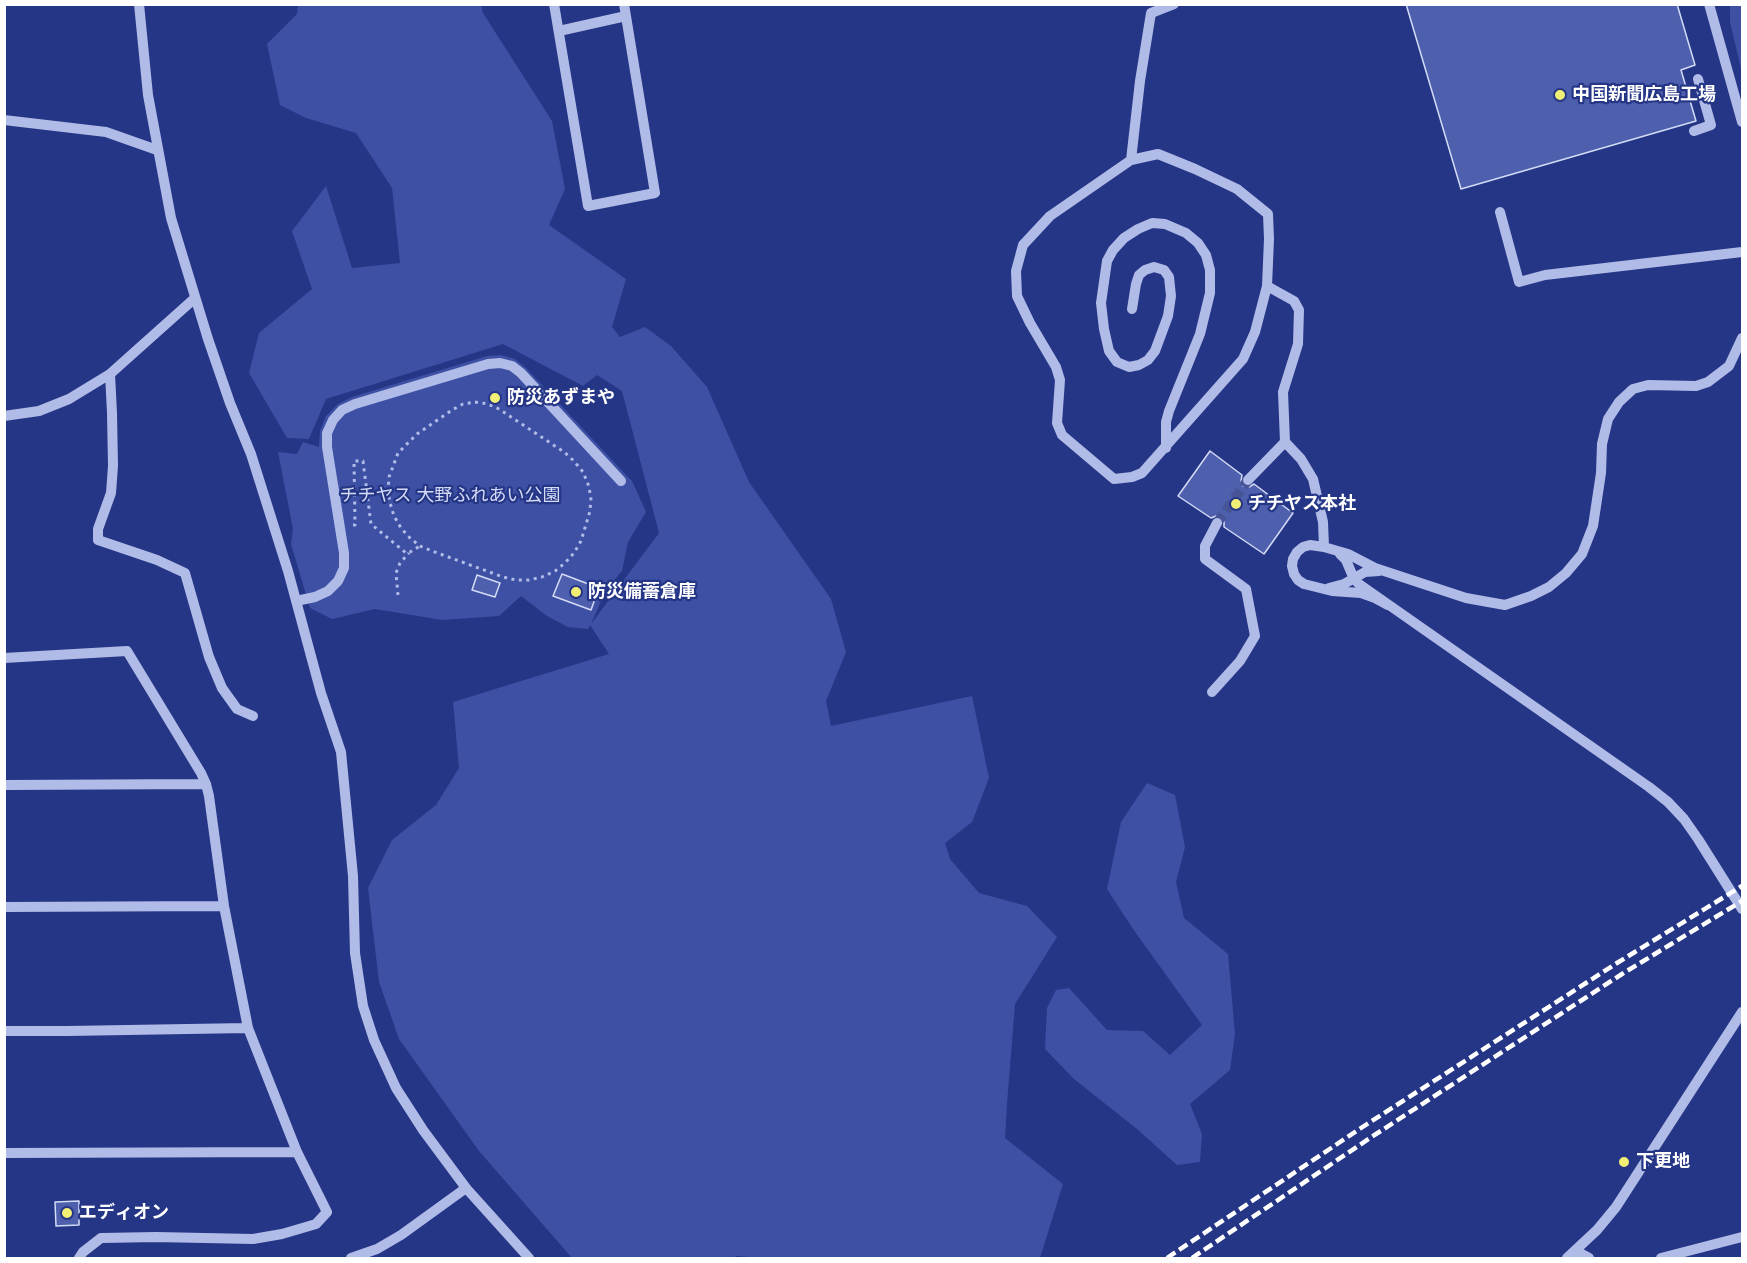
<!DOCTYPE html>
<meta charset="utf-8">
<style>
body{margin:0}
#map{position:relative;width:1747px;height:1263px;overflow:hidden;background:#263686;font-family:"DM Sans",sans-serif}
canvas{display:block}
.frame{position:absolute;inset:0;border:6px solid #fff;pointer-events:none}
</style>
<div id="map">
<canvas width="1747" height="1263"></canvas>
<div class="frame"></div>
</div>
<script>
const c = document.querySelector('canvas').getContext('2d');
c.lineJoin = 'round';
function fill(path, color) { c.fillStyle = color; c.fill(path, 'evenodd'); }
const toPath = rows => new Path2D(rows.map(r => 'M' + r).join(''));
function stroke(path, color, width, dash) { c.strokeStyle = color; c.lineWidth = width; c.lineCap = dash ? 'butt' : 'round'; c.setLineDash(dash || []); c.stroke(path); }
function label(font, color, halo, rows, align = 'center') {
  c.font = font + ' "DM Sans","Noto Sans JP",sans-serif'; c.lineWidth = 4.5; c.setLineDash([]); c.textBaseline = 'middle'; c.strokeStyle = halo; c.fillStyle = color; for (const [text, x, y, turn = 0] of rows) {
    c.save(); c.translate(x, y); c.rotate((+turn || 0) * Math.PI / 180); c.textAlign = isNaN(turn) ? turn : align; if (halo) c.strokeText(text, 0, 0); c.fillText(text, 0, 0); c.restore();
  }
}
fill(toPath([
 [298,5,481,5,483,13,552,121,565,189,549,225,626,279,612,327,620,337,645,327,671,346,707,387,749,482,831,599,846,652,826,701,831,726,972,696,989,778,972,822,945,843,950,859,979,893,1027,906,1057,937,1015,1004,1007,1104,1005,1138,1063,1184,1040,1258,762,1258,736,1256,735,1258,572,1258,479,1151,399,1039,379,982,368,888,392,840,436,805,459,768,453,702,609,654,590,625,588,629,568,627,547,616,521,596,499,616,442,620,375,609,332,619,310,608,291,544,293,529,278,452,297,454,303,442,319,447,320,431,326,416,338,404,352,397,487,356,501,355,515,359,526,368,627,476,632,481,646,512,628,542,622,571,606,590,591,624,659,533,622,391,597,375,583,386,503,344,326,399,309,439,287,438,249,373,259,333,312,289,292,231,326,186,352,268,400,263,392,188,356,133,306,118,280,105,267,44,297,14],
 [1730,5,1742,5,1742,73,1730,22],
 [1147,783,1175,795,1185,847,1176,882,1184,918,1228,954,1235,1034,1230,1070,1190,1104,1202,1134,1200,1162,1177,1165,1137,1129,1074,1079,1045,1049,1047,1008,1056,990,1069,988,1107,1030,1143,1031,1170,1055,1202,1025,1133,929,1107,889,1121,822]
]), '#3d50a4');
const building = toPath([
 [1406,4,1677,4,1695,65,1681,70,1696,121,1461,189,1406,4],
 [1210,451,1242,475,1241,481,1243,486,1249,487,1254,484,1293,513,1264,554,1224,527,1224,522,1221,517,1216,516,1211,518,1178,496,1210,451],
 [562,574,599,588,591,610,553,596,562,574],
 [477,575,500,583,495,597,472,590,477,575],
 [79,1201,79,1225,56,1226,55,1202,79,1201]
]);
fill(building, '#4e60ad');
stroke(building, '#d4dbf6', 1.5);
stroke(toPath([
 [1217,523,1248,480]
]), '#475498', 10, [10, 5]);
stroke(toPath([
 [475,402,488,404,499,409,564,452,574,461,583,472,588,484,591,497,590,511,581,541,574,553,565,563,555,571,542,577,529,580,516,580,503,577,432,551,420,546,410,538,401,528,394,516,390,503,388,491,389,477,398,453,417,434,452,410,463,404,475,402],
 [353,525,355,525,354,461,363,461,371,524,406,553,410,552,420,546],
 [398,595,396,573,400,563,409,553]
]), '#b1bbe8', 3, [3, 4.5]);
stroke(toPath([
 [139,4,148,95,171,218,208,339,230,403,251,454,288,571,321,693,341,752,353,876,355,953,363,1006,374,1040,396,1088,423,1130,466,1188,529,1258],
 [554,4,588,206,655,193,624,4],
 [1709,4,1742,122],
 [559,31,626,16],
 [4,120,106,132,157,150],
 [1694,131,1711,125,1698,79],
 [1158,154,1195,169,1237,189,1268,214,1269,239,1267,286,1255,332,1243,359,1142,473,1132,477,1114,479,1062,435,1057,423,1060,380,1056,367,1030,323,1017,296,1016,271,1023,245,1050,216,1131,160,1158,154],
 [1131,160,1140,81,1151,13,1174,4],
 [1500,212,1519,282,1545,275,1742,252],
 [1267,286,1294,301,1299,310,1298,344,1283,392,1285,442,1301,459,1313,479,1323,522,1324,547],
 [1132,309,1136,284,1139,275,1145,270,1154,267,1164,270,1169,277,1171,296,1168,316,1155,351,1148,360,1139,365,1129,367,1117,362,1109,351,1104,329,1101,303,1107,261,1113,250,1124,238,1138,229,1152,223,1165,224,1186,233,1198,243,1206,255,1210,270,1210,293,1200,334,1169,411,1166,422,1166,448],
 [110,374,112,413,113,466,111,493,98,529,98,540,157,560,185,573,209,657,222,688,237,709,253,716],
 [4,416,39,411,69,399,110,374,195,298],
 [1248,480,1285,442],
 [1340,554,1346,560,1354,579,1359,584,1649,787,1668,802,1684,819,1698,839,1742,909],
 [1329,588,1344,584,1365,572,1379,571],
 [296,601,315,597,328,591,338,581,344,568,344,553,327,447,327,433,333,420,342,410,355,404,488,364,500,363,512,366,521,373,621,481],
 [1388,605,1375,598,1361,593,1332,591,1304,584,1298,580,1294,574,1292,566,1293,559,1297,552,1303,547,1310,545,1324,547,1348,554,1375,568,1466,598,1505,605,1531,596,1549,587,1566,573,1582,554,1593,526,1601,473,1602,444,1608,419,1619,402,1633,389,1648,385,1696,386,1708,382,1729,366,1742,338],
 [4,658,127,651,201,773,206,784,209,796,224,906,248,1028,297,1152,327,1212,316,1224,282,1234,253,1239,156,1237,101,1238,83,1252,79,1258],
 [1212,692,1240,661,1255,636,1246,589,1205,559,1205,546,1217,523],
 [4,785,206,784],
 [4,907,224,906],
 [4,1031,67,1031,248,1028],
 [4,1153,297,1152],
 [1576,1251,1589,1258],
 [351,1258,377,1249,401,1235,466,1188],
 [1567,1258,1597,1230,1616,1207,1742,1012],
 [1661,1258,1742,1237]
]), '#b1bbe8', 10);
stroke(toPath([
 [1167,1258,1361,1128,1617,963,1742,886],
 [1192,1258,1370,1138,1622,974,1742,901]
]), '#fff', 4.5, [10, 4.5]);
for (const [x, y, r, color] of [
 [1560,95,6,"#f1ef75"],
 [495,398,6,"#f1ef75"],
 [1236,504,6,"#f1ef75"],
 [576,592,6,"#f1ef75"],
 [1624,1162,6,"#f1ef75"],
 [67,1213,6,"#f1ef75"]
]) { const dot = new Path2D(); dot.arc(x, y, r, 0, 2 * Math.PI); c.fillStyle = color; c.fill(dot); stroke(dot, '#263686', 2); }
label('bold 18px', '#fff', '#263686', [
 ["中国新聞広島工場",1572,95],
 ["防災あずまや",507,398],
 ["チチヤス本社",1248,504],
 ["防災備蓄倉庫",588,592],
 ["下更地",1636,1162],
 ["エディオン",79,1213]
], 'left');
label('18px', '#d4dbf6', '#263686', [
 ["チチヤス 大野ふれあい公園",450,496]
]);
</script>
